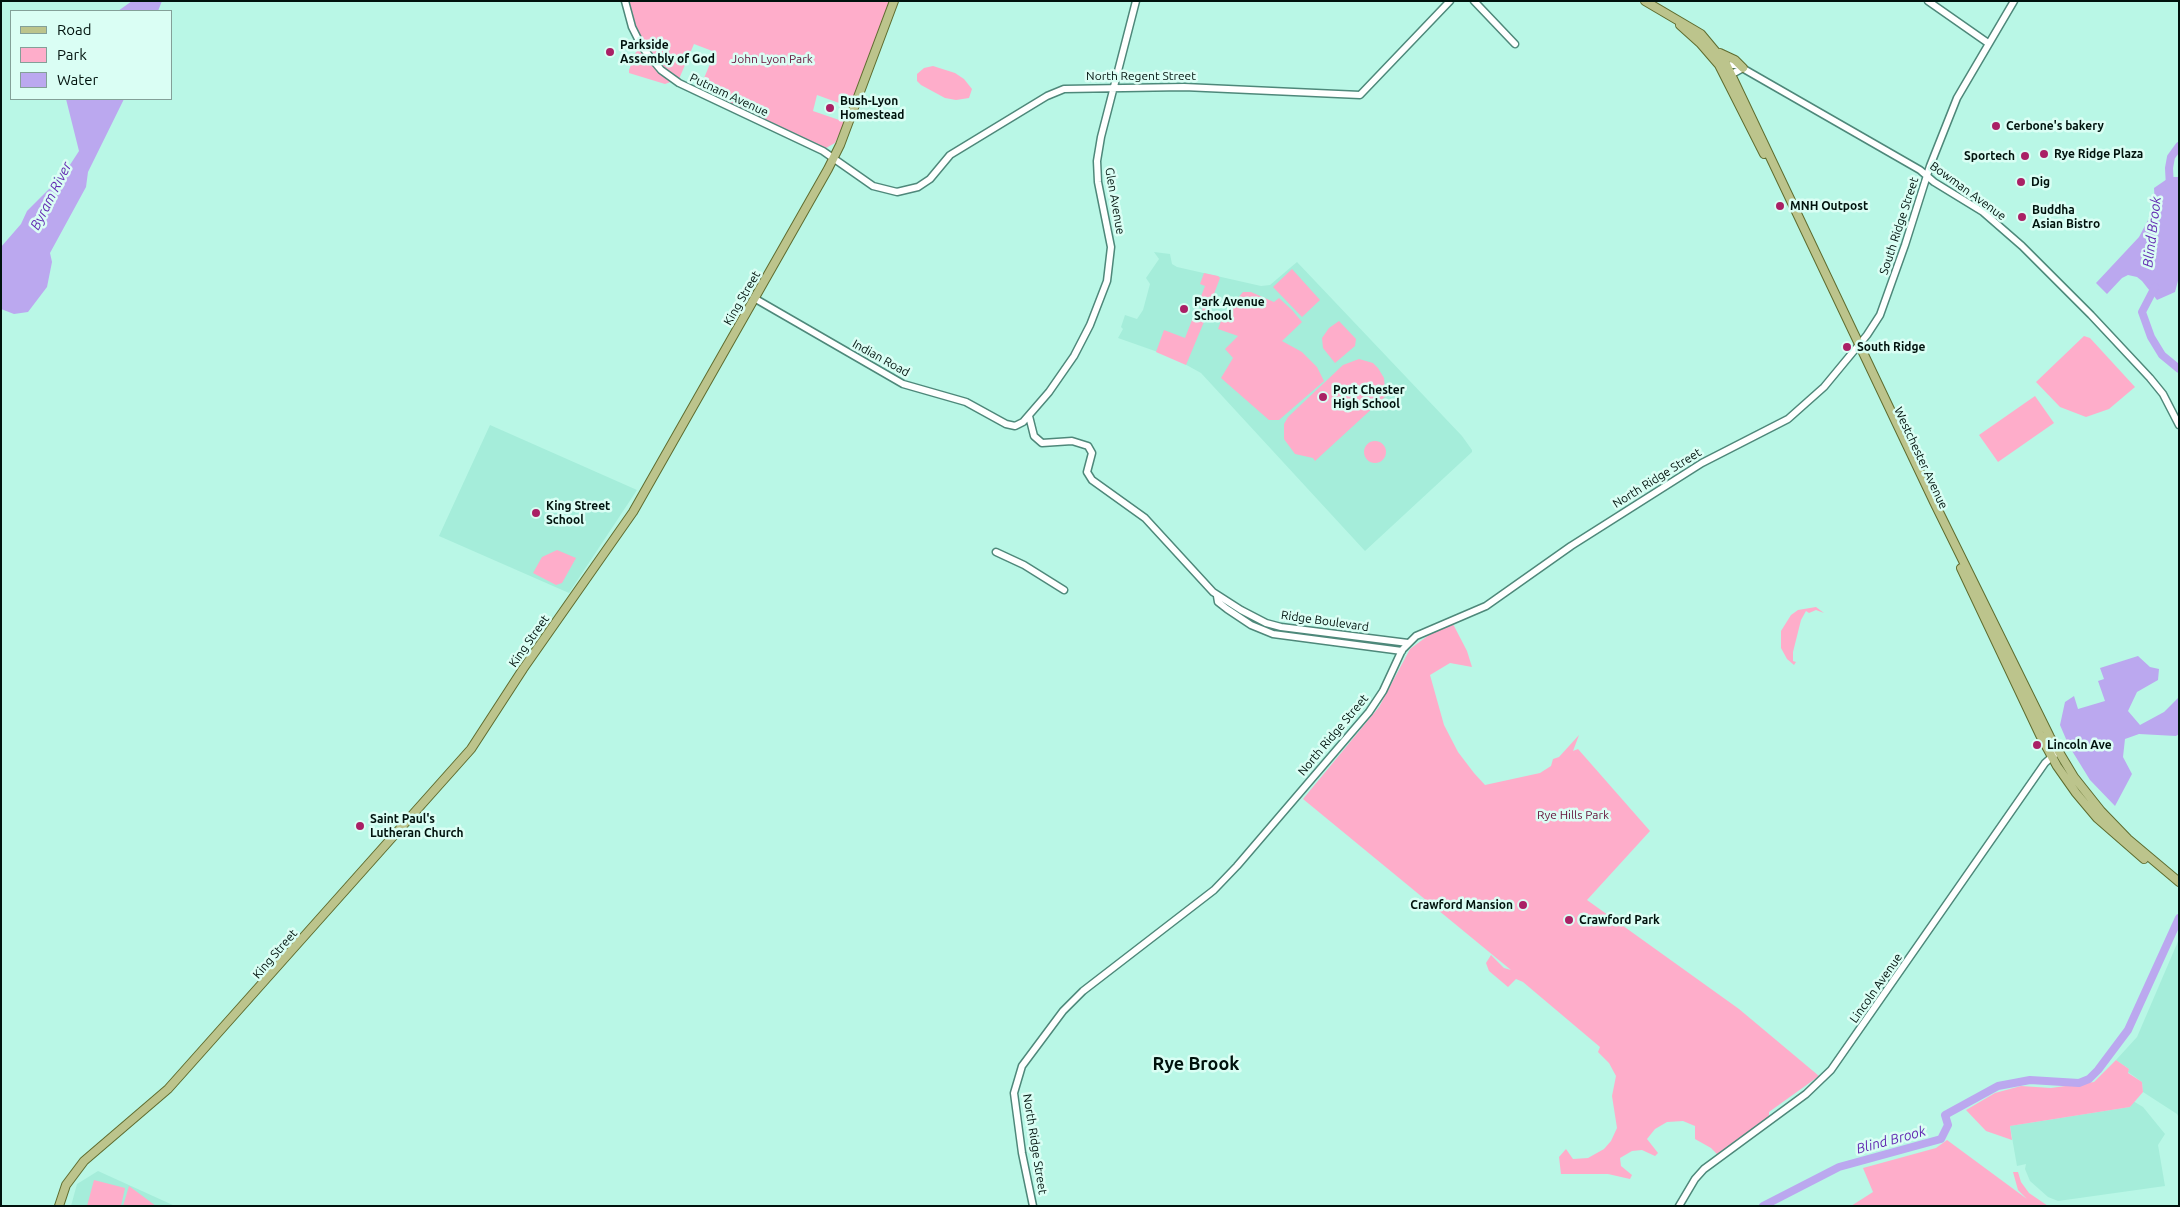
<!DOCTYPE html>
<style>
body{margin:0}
#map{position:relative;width:2180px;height:1207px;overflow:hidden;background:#b9f7e6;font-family:Ubuntu,sans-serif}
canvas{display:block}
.frame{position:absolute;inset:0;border:2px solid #00120d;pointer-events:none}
.legend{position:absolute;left:10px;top:10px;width:162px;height:90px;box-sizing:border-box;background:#dafef4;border:1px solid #83a098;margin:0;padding:6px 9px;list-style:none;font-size:15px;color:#00120d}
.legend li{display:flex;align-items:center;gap:10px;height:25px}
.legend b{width:25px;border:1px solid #83a098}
</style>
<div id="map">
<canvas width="2180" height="1207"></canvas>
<div class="frame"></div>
<ul class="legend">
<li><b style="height:6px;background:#bcc48c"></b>Road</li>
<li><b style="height:14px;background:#feadca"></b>Park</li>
<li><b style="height:14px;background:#bba8ef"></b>Water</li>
</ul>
</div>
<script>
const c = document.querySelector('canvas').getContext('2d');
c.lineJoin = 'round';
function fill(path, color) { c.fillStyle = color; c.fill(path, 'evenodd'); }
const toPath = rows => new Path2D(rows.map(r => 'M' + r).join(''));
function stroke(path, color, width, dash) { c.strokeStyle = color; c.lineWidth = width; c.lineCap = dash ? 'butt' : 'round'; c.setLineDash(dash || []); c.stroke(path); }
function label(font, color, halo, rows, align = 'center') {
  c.font = font + ' Ubuntu,sans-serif'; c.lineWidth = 5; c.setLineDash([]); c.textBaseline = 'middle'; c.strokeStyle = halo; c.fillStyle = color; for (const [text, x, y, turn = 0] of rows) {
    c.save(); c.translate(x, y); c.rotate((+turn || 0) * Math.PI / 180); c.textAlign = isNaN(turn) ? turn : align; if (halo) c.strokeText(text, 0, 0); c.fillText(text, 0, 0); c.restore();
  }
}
fill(toPath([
 [1154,252,1170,254,1172,264,1177,267,1261,286,1270,285,1297,262,1462,436,1472,450,1472,452,1365,551,1201,373,1172,357,1118,338,1123,329,1121,327,1125,315,1137,319,1143,310,1150,284,1146,278,1159,259],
 [490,425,637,490,569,593,439,536],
 [2179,939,2179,1118,2177,1114,2143,1092,2142,1082,2128,1072,2129,1069,2116,1060,2137,1037],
 [2133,1101,2143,1107,2165,1134,2158,1145,2165,1186,2058,1201,2048,1197,2030,1181,2025,1169,2026,1164,2017,1166,2010,1126,2130,1107],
 [98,1171,175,1206,71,1206,77,1184]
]), '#a5edda');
fill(toPath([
 [629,1,890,1,850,107,817,95,813,111,845,122,835,143,826,148,699,90,715,52,694,44,679,79,665,84,629,73,629,70,636,52,645,45,634,22],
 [933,66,955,73,964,79,972,89,969,98,956,100,945,98,921,85,917,81,917,74,924,68],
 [1292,269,1320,300,1302,317,1273,287],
 [1204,273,1218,276,1220,278,1206,315,1203,314,1202,308,1198,304,1205,286,1200,284],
 [1243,292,1251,292,1274,302,1279,298,1292,310,1302,322,1282,341,1302,352,1317,367,1324,381,1279,420,1269,420,1221,378,1233,358,1225,349,1238,336,1218,329,1223,316],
 [1202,316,1206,317,1186,365,1156,352,1164,330,1185,338,1192,320,1198,320],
 [1339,321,1356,339,1355,346,1335,363,1323,348,1322,338,1329,328],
 [2084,336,2090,338,2135,387,2109,409,2086,417,2060,407,2036,382],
 [1359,359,1373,363,1378,368,1384,378,1385,390,1388,394,1315,461,1313,458,1295,454,1284,439,1284,424,1288,417,1343,365],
 [2035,396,2054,423,1998,462,1979,435],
 '1364 452a11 11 0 1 1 22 0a11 11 0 1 1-22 0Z',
 [557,550,576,558,562,583,556,585,533,573,542,557],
 [1816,607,1824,613,1816,610,1809,613,1806,611,1801,620,1793,652,1793,661,1796,662,1794,665,1787,659,1781,648,1781,631,1791,615,1798,610],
 [1453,624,1467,651,1472,667,1450,663,1430,675,1444,725,1458,752,1474,773,1485,785,1540,773,1551,766,1553,759,1559,757,1579,735,1573,751,1578,749,1650,831,1587,900,1739,1009,1819,1076,1769,1112,1769,1119,1717,1154,1711,1148,1695,1139,1695,1126,1683,1121,1667,1122,1655,1129,1647,1139,1658,1153,1655,1156,1642,1150,1632,1151,1620,1158,1621,1166,1632,1175,1630,1179,1608,1174,1561,1174,1559,1157,1566,1149,1573,1159,1588,1158,1604,1149,1611,1141,1617,1128,1612,1096,1616,1076,1609,1063,1598,1052,1600,1047,1523,982,1516,979,1508,987,1489,971,1486,963,1491,955,1504,968,1511,970,1303,799,1379,707,1410,649,1433,632],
 [2116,1060,2129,1069,2128,1073,2142,1082,2143,1092,2130,1107,2010,1126,2012,1140,1986,1131,1966,1110,1995,1093,2021,1086,2051,1088,2094,1082],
 [1947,1140,2027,1199,2018,1190,2013,1172,2018,1172,2021,1182,2029,1193,2048,1206,1851,1206,1873,1192,1863,1168,1936,1148],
 [94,1180,125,1188,121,1206,87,1206],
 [129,1186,156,1206,123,1206]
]), '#feadca');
fill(toPath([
 [132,1,162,1,158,11,118,11],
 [66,99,124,99,88,172,86,187,50,253,52,262,47,287,28,312,14,314,1,309,1,247,21,224,27,211,64,174,79,151],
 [2170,177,2179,177,2179,277,2175,292,2157,300,2142,281,2137,277,2128,275,2122,278,2107,294,2096,283,2139,237,2155,207,2154,188],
 [2138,656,2150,667,2159,669,2158,680,2137,692,2128,711,2140,725,2164,712,2179,697,2179,734,2176,736,2139,734,2125,739,2123,757,2132,774,2115,806,2090,780,2069,746,2060,725,2065,702,2074,696,2078,709,2105,701,2098,681,2104,679,2100,668]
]), '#bba8ef');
stroke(toPath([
 [2170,187,2169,168,2171,157,2179,146],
 [2155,287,2142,312,2151,337,2162,355,2179,369],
 [1763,1206,1839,1167,1941,1139,1948,1125,1945,1115,1998,1086,2030,1080,2079,1083,2089,1079,2098,1070,2128,1030,2179,918]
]), '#bba8ef', 8);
const minor = toPath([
 [625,1,632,27,642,47,661,70,679,83,823,151,873,186,897,192,918,187,930,179,950,155,1047,96,1064,89,1184,87,1360,95,1450,1],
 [1474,1,1515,44],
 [1928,1,1988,43],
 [1724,71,1731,65,1737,65,1920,170,1934,182,1983,212,2022,246,2091,315,2150,378,2163,394,2179,425],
 [1726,73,1732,74,1743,68],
 [754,298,903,384,966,402,1006,424,1015,426,1023,422,1049,392,1074,356,1090,325,1107,281,1111,247,1098,182,1097,161,1101,137,1136,1],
 [1029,416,1034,436,1042,443,1072,441,1088,446,1092,453,1087,472,1092,480,1145,518,1213,592,1241,610,1266,623,1281,627,1408,643],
 [996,552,1024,565,1064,590],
 [1217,596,1218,602,1227,609,1251,625,1273,634,1402,651],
 [1033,1206,1022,1153,1014,1093,1022,1066,1063,1011,1083,991,1214,890,1237,866,1369,712,1383,691,1402,650,1416,636,1486,606,1571,546,1702,463,1788,419,1824,387,1867,335,1880,315,1905,245,1930,166,1957,98,2014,1],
 [1679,1206,1695,1179,1704,1169,1806,1094,1831,1070,2045,763,2055,754]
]);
const major = toPath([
 [1645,1,1701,34,1726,64,1934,502,2050,737,2074,777,2101,811,2128,839,2179,882],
 [1680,25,1700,43,1719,65,1764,154],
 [1720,53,1735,60,1743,68],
 [1961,568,2040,735,2057,766,2076,793,2097,818,2144,859],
 [59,1206,66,1185,84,1161,168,1089,471,749,523,669,633,512,828,169,840,145,894,1]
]);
stroke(minor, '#4e887a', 9);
stroke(major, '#5e6c2e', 10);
stroke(minor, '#fff', 6);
stroke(major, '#bcc48c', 8);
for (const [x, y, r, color] of [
 [610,52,5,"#aa2065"],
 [830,108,5,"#aa2065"],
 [1996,126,5,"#aa2065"],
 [2044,154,5,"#aa2065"],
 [2025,156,5,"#aa2065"],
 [2021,182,5,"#aa2065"],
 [1780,206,5,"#aa2065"],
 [2022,217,5,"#aa2065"],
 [1184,309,5,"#aa2065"],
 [1847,347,5,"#aa2065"],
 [1323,397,5,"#aa2065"],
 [536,513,5,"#aa2065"],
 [2037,745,5,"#aa2065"],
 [360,826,5,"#aa2065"],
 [1523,905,5,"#aa2065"],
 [1569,920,5,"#aa2065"]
]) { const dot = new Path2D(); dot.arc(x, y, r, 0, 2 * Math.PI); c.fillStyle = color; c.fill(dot); stroke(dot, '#dafef4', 2); }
label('bold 12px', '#00120d', '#dafef4', [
 ["Parkside",620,45],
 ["Assembly of God",620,59],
 ["Bush-Lyon",840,101],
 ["Homestead",840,115],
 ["Cerbone's bakery",2006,126],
 ["Rye Ridge Plaza",2054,154],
 ["Sportech",2015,156,"right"],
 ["Dig",2031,182],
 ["MNH Outpost",1790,206],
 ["Buddha",2032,210],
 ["Asian Bistro",2032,224],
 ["Park Avenue",1194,302],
 ["School",1194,316],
 ["South Ridge",1857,347],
 ["Port Chester",1333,390],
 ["High School",1333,404],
 ["King Street",546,506],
 ["School",546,520],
 ["Lincoln Ave",2047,745],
 ["Saint Paul's",370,819],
 ["Lutheran Church",370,833],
 ["Crawford Mansion",1513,905,"right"],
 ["Crawford Park",1579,920]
], 'left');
label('12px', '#65143b', '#dafef4', [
 ["John Lyon Park",772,59],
 ["Rye Hills Park",1573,815]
]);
label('12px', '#00120d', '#dafef4', [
 ["North Regent Street",1141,76],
 ["Putnam Avenue",729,95,25],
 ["Bowman Avenue",1968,191,36],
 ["Glen Avenue",1115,201,80],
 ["South Ridge Street",1899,226,-72],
 ["King Street",742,298,-60],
 ["Indian Road",881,358,29],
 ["Westchester Avenue",1921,458,65],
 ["North Ridge Street",1657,478,-32],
 ["Ridge Boulevard",1325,621,8],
 ["King Street",529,641,-55],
 ["North Ridge Street",1333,735,-50],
 ["King Street",275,954,-49],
 ["Lincoln Avenue",1876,988,-55],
 ["North Ridge Street",1035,1144,81]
]);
label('italic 14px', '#632bb2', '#dafef4', [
 ["Byram River",51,196,-63],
 ["Blind Brook",2152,232,-83],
 ["Blind Brook",1891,1140,-15]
]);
label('bold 18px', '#00120d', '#dafef4', [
 ["Rye Brook",1196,1064]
]);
</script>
